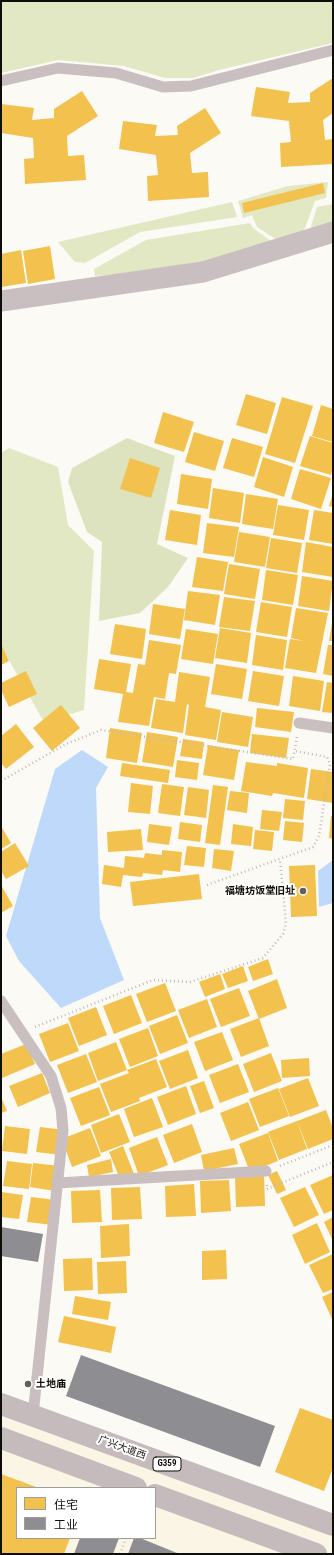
<!DOCTYPE html>
<meta charset="utf-8">
<style>
body{margin:0}
#map{position:relative;width:334px;height:1555px;overflow:hidden;background:#fcfaf4;font-family:"Roboto Condensed","Noto Sans SC",sans-serif}
canvas{display:block}
.frame{position:absolute;inset:0;border:2px solid #0f0d08;pointer-events:none}
.legend{position:absolute;left:16px;top:1487px;width:140px;height:52px;box-sizing:border-box;background:#fff;border:1px solid #9f9e9c;margin:0;padding:5px 7px;list-style:none;font-size:12px;color:#0f0d08}
.legend li{display:flex;align-items:center;gap:8px;height:20px}
.legend b{width:20px;border:1px solid #9f9e9c}
</style>
<div id="map">
<canvas width="334" height="1555"></canvas>
<div class="frame"></div>
<ul class="legend">
<li><b style="height:11px;background:#f2c14e"></b>住宅</li>
<li><b style="height:11px;background:#8d8d92"></b>工业</li>
</ul>
</div>
<script>
const c = document.querySelector('canvas').getContext('2d');
c.lineJoin = 'round';
function fill(path, color) { c.fillStyle = color; c.fill(path, 'evenodd'); }
const toPath = rows => new Path2D(rows.map(r => 'M' + r).join(''));
function stroke(path, color, width, dash) { c.strokeStyle = color; c.lineWidth = width; c.lineCap = dash ? 'butt' : 'round'; c.setLineDash(dash || []); c.stroke(path); }
function label(font, color, halo, rows, align = 'center') {
  c.font = font + ' "Roboto Condensed","Noto Sans SC",sans-serif'; c.lineWidth = 4; c.setLineDash([]); c.textBaseline = 'middle'; c.strokeStyle = halo; c.fillStyle = color; for (const [text, x, y, turn = 0] of rows) {
    c.save(); c.translate(x, y); c.rotate((+turn || 0) * Math.PI / 180); c.textAlign = isNaN(turn) ? turn : align; if (halo) c.strokeText(text, 0, 0); c.fillText(text, 0, 0); c.restore();
  }
}
fill(toPath([
 [1,1404,333,1525,333,1554,1,1554],
 [17,1488,155,1488,155,1538,17,1538]
]), '#fbf5e5');
fill(toPath([
 [1,1,333,1,333,43,219,70,193,78,165,78,124,66,58,60,1,73],
 [328,182,326,198,315,201,303,233,277,240,257,227,252,215,243,218,238,201,288,186],
 [232,202,237,217,140,232,85,263,75,262,58,242],
 [333,204,333,224,309,233,317,207],
 [250,223,253,228,271,241,187,268,95,276,94,269,146,240],
 [9,448,58,467,68,525,94,551,84,710,44,722,1,646,1,453]
]), '#e2e7c4');
fill(toPath([
 [127,438,175,456,157,544,188,558,168,587,140,613,99,621,102,542,87,532,68,482,72,468]
]), '#dee3bf');
fill(toPath([
 [82,750,108,767,96,788,100,918,124,980,61,1008,19,961,6,936,55,769],
 [333,860,333,903,319,907,318,871]
]), '#bed9fa');
fill(toPath([
 [333,78,333,113,323,120,325,140,333,139,333,164,281,167,280,143,291,142,289,121,251,116,256,87,290,92,288,103,310,102,310,93],
 [82,91,98,116,67,136,68,156,84,155,86,180,25,184,24,159,34,158,33,138,1,133,1,104,34,108,32,120,54,118,54,109],
 [205,108,221,133,190,153,192,173,208,172,209,197,148,201,147,176,158,175,156,155,119,149,123,121,157,125,155,136,178,135,177,126],
 [323,183,325,193,244,213,242,203],
 [50,246,55,279,28,284,23,251],
 [21,250,26,283,1,287,1,254],
 [246,394,276,403,267,434,236,425],
 [282,397,313,406,295,463,265,454],
 [321,405,333,409,333,442,312,436],
 [163,412,194,422,184,452,154,443],
 [194,432,224,441,215,471,185,462],
 [310,436,333,443,333,468,331,475,300,466],
 [232,438,263,447,254,477,223,468],
 [263,457,293,467,284,497,254,487],
 [130,458,160,468,151,498,120,489],
 [300,469,331,478,321,509,291,499],
 [181,474,212,479,208,509,177,504],
 [213,488,244,493,240,523,209,518],
 [333,493,333,507,329,506],
 [246,494,278,499,273,529,242,524],
 [278,505,309,510,304,540,273,535],
 [170,510,201,515,197,545,165,540],
 [314,510,333,513,333,544,309,540],
 [207,523,239,527,234,557,203,553],
 [239,532,270,537,265,567,234,562],
 [271,538,302,543,297,573,266,568],
 [306,542,333,547,333,577,302,572],
 [197,557,228,562,223,591,192,587],
 [229,564,260,569,255,599,224,594],
 [266,570,298,575,293,605,262,600],
 [302,576,333,581,329,611,298,606],
 [188,591,220,595,215,625,184,620],
 [224,597,255,601,250,631,219,627],
 [261,602,292,607,287,637,256,632],
 [153,604,185,609,180,639,149,634],
 [296,608,328,613,316,673,285,668,290,639,304,641,291,638],
 [332,623,333,623,333,641,329,641],
 [115,624,146,629,142,659,110,654],
 [220,628,251,633,247,663,215,658],
 [186,629,218,634,213,664,181,659],
 [256,635,287,640,283,670,252,665],
 [149,640,181,645,176,674,169,673,165,699,154,697,149,726,118,722,123,694,94,689,99,659,131,664,126,692,133,693,138,664,145,665],
 [1,644,9,661,1,665],
 [328,645,333,645,333,676,323,674],
 [216,664,247,669,242,699,211,694],
 [26,671,37,694,9,707,1,690,1,683],
 [253,671,284,676,279,706,248,701],
 [179,672,210,677,205,707,221,710,216,740,185,735,189,705,187,704,183,733,151,728,156,699,175,702],
 [293,676,324,681,320,711,289,706],
 [327,682,333,683,333,713,322,712],
 [61,705,80,728,52,751,33,728],
 [257,708,294,712,291,732,255,727],
 [222,712,253,717,248,747,217,742],
 [16,724,34,747,6,769,1,763,1,736],
 [110,728,142,733,137,763,106,758],
 [147,732,178,737,173,767,142,762],
 [252,734,289,738,286,758,250,753],
 [183,739,204,742,202,759,180,756],
 [208,745,239,750,234,780,203,775],
 [177,760,199,763,197,780,175,777],
 [246,762,277,766,277,763,308,768,304,798,273,793,272,796,241,791],
 [122,763,170,770,168,783,120,776],
 [311,769,333,772,333,803,307,799],
 [131,783,153,786,150,814,128,812],
 [162,784,184,787,180,816,158,813],
 [213,785,228,787,220,845,205,843],
 [188,787,209,790,206,818,184,815],
 [230,791,249,793,247,813,227,810],
 [285,799,305,801,303,820,283,818],
 [262,810,282,812,279,831,260,829],
 [331,816,333,816,333,839,329,838],
 [285,821,304,823,302,842,283,840],
 [180,822,202,825,200,842,178,839],
 [149,824,172,827,169,845,147,842],
 [233,824,253,827,251,846,231,844],
 [1,826,11,843,1,849],
 [141,829,143,850,108,852,107,832],
 [255,830,274,832,272,851,253,849],
 [15,843,29,866,6,879,1,871,1,852],
 [187,846,206,848,204,867,184,865],
 [214,849,234,851,231,871,212,868],
 [162,850,182,852,180,872,163,870,162,875,143,873,142,877,123,875,121,887,102,884,104,865,124,868,125,856,144,858,145,853,162,855],
 [315,865,317,916,291,917,289,866],
 [199,874,202,899,133,906,130,882],
 [1,885,13,906,1,913],
 [268,959,273,974,253,981,248,967],
 [243,966,248,981,228,988,222,974],
 [220,974,225,989,205,997,199,982],
 [277,979,287,1008,259,1019,248,991],
 [165,983,176,1011,147,1022,136,994],
 [239,988,250,1016,221,1027,210,999],
 [131,995,142,1023,114,1034,103,1006],
 [207,999,217,1027,189,1038,178,1010],
 [96,1007,107,1035,79,1046,68,1018],
 [177,1015,188,1043,160,1054,149,1026],
 [259,1018,269,1046,241,1057,230,1029],
 [68,1023,79,1051,50,1062,39,1034],
 [148,1028,158,1056,130,1067,119,1039],
 [222,1032,233,1060,205,1071,194,1042],
 [116,1042,127,1070,98,1081,88,1053],
 [26,1044,35,1064,2,1078,1,1075,1,1054],
 [188,1050,198,1078,170,1089,159,1061],
 [271,1053,282,1081,254,1092,243,1064],
 [86,1054,97,1082,68,1093,57,1065],
 [309,1058,310,1076,282,1078,281,1060],
 [156,1059,167,1087,139,1098,140,1101,111,1112,100,1084,129,1073,127,1070],
 [238,1064,249,1092,220,1103,209,1075],
 [42,1073,50,1093,18,1107,9,1086],
 [308,1078,319,1106,290,1117,279,1089],
 [204,1081,214,1108,200,1113,190,1086],
 [186,1086,196,1114,168,1125,157,1097],
 [99,1087,110,1115,81,1126,70,1098],
 [278,1088,289,1116,260,1127,249,1099],
 [1,1097,7,1111,1,1113],
 [152,1098,163,1127,134,1137,124,1109],
 [248,1102,259,1130,231,1141,220,1113],
 [326,1110,333,1128,333,1139,308,1149,297,1121],
 [119,1114,130,1142,101,1153,91,1125],
 [297,1121,307,1149,279,1160,268,1132],
 [192,1124,202,1152,174,1163,163,1135],
 [5,1126,30,1129,27,1154,2,1151],
 [40,1127,65,1130,64,1138,90,1128,101,1156,72,1167,63,1142,61,1155,36,1152],
 [268,1133,278,1161,250,1172,239,1144],
 [157,1137,168,1165,139,1176,129,1148],
 [123,1146,134,1174,120,1179,109,1152],
 [234,1148,238,1164,204,1171,201,1155],
 [111,1159,113,1172,89,1177,87,1165],
 [7,1161,32,1164,29,1189,3,1186],
 [33,1163,59,1166,55,1191,30,1187],
 [277,1171,286,1190,277,1194,268,1175],
 [264,1174,265,1206,236,1207,235,1175],
 [333,1175,333,1210,324,1214,310,1185],
 [229,1180,231,1211,201,1213,200,1181],
 [194,1184,196,1216,166,1217,165,1186],
 [140,1187,142,1219,112,1220,111,1188],
 [305,1187,319,1215,294,1227,280,1198],
 [100,1190,102,1222,72,1223,71,1191],
 [1,1192,23,1195,19,1219,1,1217],
 [31,1197,56,1200,53,1225,27,1222],
 [333,1217,333,1241,324,1222],
 [317,1223,330,1252,305,1264,292,1235],
 [129,1224,130,1256,101,1258,100,1226],
 [226,1250,227,1279,202,1280,202,1251],
 [333,1254,333,1289,323,1293,309,1265],
 [92,1258,93,1290,64,1291,63,1259],
 [126,1261,127,1293,98,1294,97,1262],
 [333,1292,333,1321,322,1297],
 [75,1296,111,1302,108,1320,72,1314],
 [64,1316,116,1327,111,1353,58,1342],
 [300,1408,333,1420,333,1468,324,1491,275,1472],
 [1,1474,39,1488,17,1488,17,1538,70,1538,64,1554,1,1554]
]), '#f2c14e');
fill(toPath([
 [1,1227,43,1234,38,1262,1,1256],
 [81,1355,275,1426,260,1467,66,1396],
 [80,1538,119,1538,113,1554,74,1554],
 [134,1538,140,1538,177,1553,177,1554,128,1554]
]), '#8d8d92');
stroke(toPath([
 [1,781,66,744,101,730,293,759,297,737],
 [207,885,313,847,319,836,330,764,327,757,295,751],
 [35,1027,153,980,190,982,263,958,283,934,286,924,280,859],
 [280,1166,333,1145],
 [267,1185,267,1189,333,1162],
 [120,1554,126,1538]
]), '#c2bcbb', 2.5, [1, 3]);
stroke(toPath([
 [1,81,58,68,116,73,163,87,191,86,333,50],
 [299,723,333,728],
 [1,1001,51,1076,61,1108,63,1131,33,1415],
 [57,1183,266,1171]
]), '#c9bfc1', 11);
stroke(toPath([
 [1,301,203,272,333,232]
]), '#c9bfc1', 21);
stroke(toPath([
 [1,1404,333,1525],
 [1,1438,136,1488],
 [155,1495,316,1554]
]), '#c5bbbc', 22);
for (const [x, y, r, color] of [
 [303,891,4,"#62605b"],
 [28,1384,4,"#62605b"]
]) { const dot = new Path2D(); dot.arc(x, y, r, 0, 2 * Math.PI); c.fillStyle = color; c.fill(dot); stroke(dot, '#fff', 1.5); }
for (const [x, y, w] of [
 [167,1464,28]
]) { const box = new Path2D(); box.roundRect(x - w / 2, y - 7, w, 14, 3); c.fillStyle = '#fff'; c.fill(box); stroke(box, '#0f0d08', 1); }
label('bold 9px', '#0f0d08', null, [
 ["G359",167,1464]
]);
label('bold 10px', '#0f0d08', '#fff', [
 ["福塘坊饭堂旧址",295,891],
 ["土地庙",36,1384,"left"]
], 'right');
label('10px', '#0f0d08', '#fff', [
 ["广兴大道西",122,1448,20]
]);
</script>
